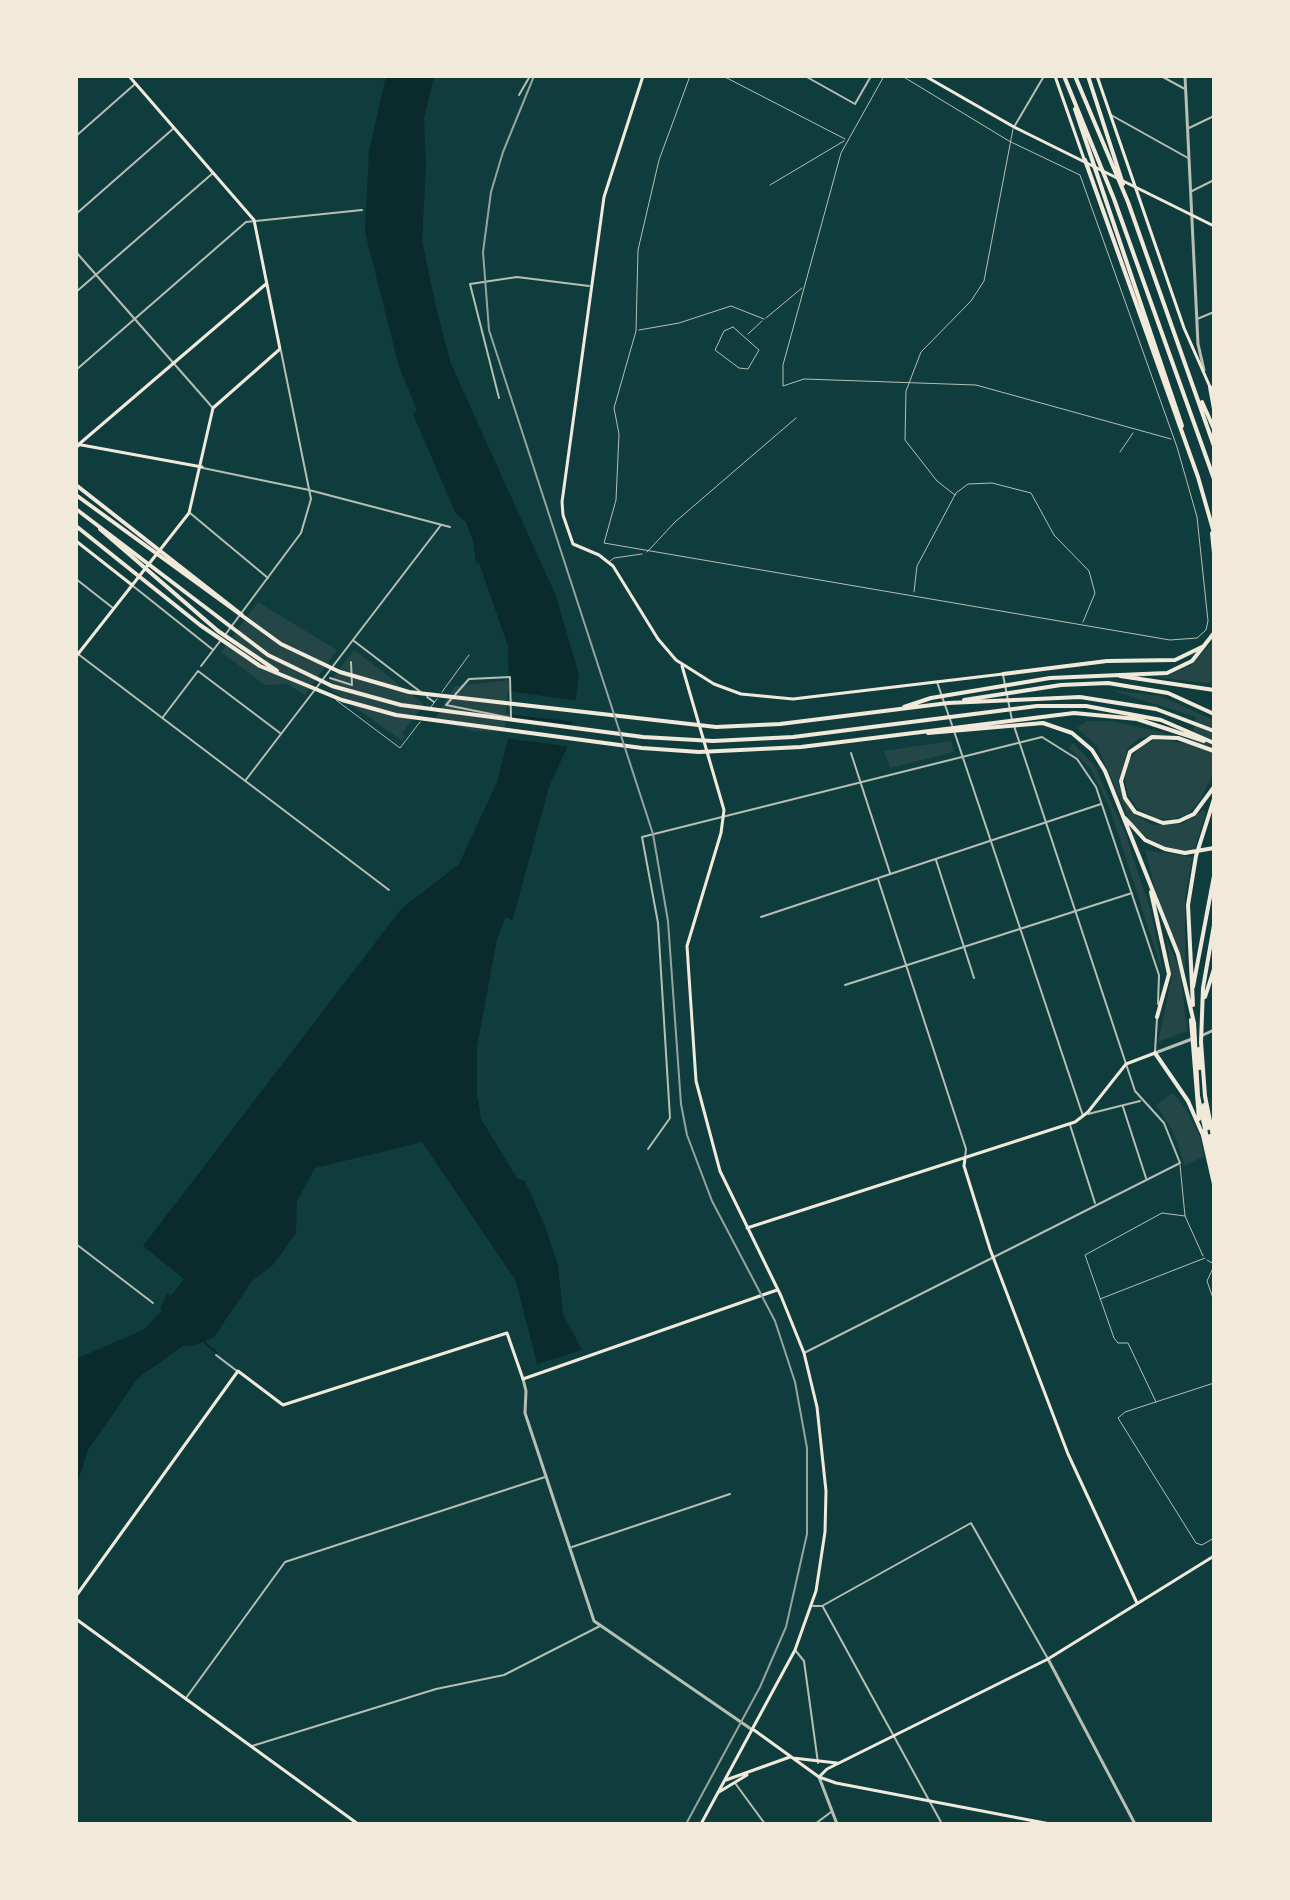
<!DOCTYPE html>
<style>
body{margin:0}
#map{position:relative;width:1290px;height:1900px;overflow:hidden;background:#0f3d3e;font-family:"PT Sans",sans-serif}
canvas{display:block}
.frame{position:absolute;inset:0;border:78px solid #f1e9da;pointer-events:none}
</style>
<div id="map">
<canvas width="1290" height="1900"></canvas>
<div class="frame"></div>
</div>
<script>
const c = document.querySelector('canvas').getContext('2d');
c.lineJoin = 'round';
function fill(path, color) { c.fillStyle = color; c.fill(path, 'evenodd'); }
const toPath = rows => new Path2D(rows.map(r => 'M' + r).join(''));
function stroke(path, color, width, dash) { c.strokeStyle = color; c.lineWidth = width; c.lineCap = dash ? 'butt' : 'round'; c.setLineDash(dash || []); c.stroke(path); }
fill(toPath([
 [258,602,337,650,305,695,287,684,265,685,221,652],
 [1214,640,1214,684,1155,677,1168,676,1191,665],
 [354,650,424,704,402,733,405,736,402,741,326,686],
 [511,680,510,732,474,731,434,720,455,686],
 [1110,690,1160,696,1214,720,1214,771,1201,799,1189,813,1173,819,1155,818,1137,808,1128,794,1125,778,1129,760,1140,748,1155,739,1191,744,1196,717],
 [1087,721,1111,721,1170,734,1140,738,1128,748,1118,783,1132,813,1152,825,1182,824,1203,810,1206,812,1194,851,1176,851,1155,844,1131,823,1097,746,1077,728],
 [951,741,954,752,890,768,884,751],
 [1073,743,1094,765,1125,833,1151,912,1164,977,1109,806,1090,768,1069,748],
 [1145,850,1192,857,1185,899,1185,970,1158,899],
 [1166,937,1180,971,1187,1031,1158,1042,1172,977],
 [1173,1093,1186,1109,1200,1137,1204,1156,1185,1166,1174,1134,1156,1105]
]), '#244646');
fill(toPath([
 [386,76,434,76,424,118,426,166,422,241,436,307,451,364,556,596,579,675,570,741,549,787,484,1024,477,1092,481,1119,517,1178,525,1181,545,1226,558,1265,563,1314,582,1350,537,1364,516,1281,422,1142,315,1168,297,1201,296,1233,273,1265,252,1281,214,1337,193,1346,183,1346,138,1378,88,1450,76,1487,76,1359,145,1329,162,1310,160,1308,167,1294,171,1296,184,1279,143,1246,401,909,459,864,497,782,510,732,508,646,479,563,476,564,473,540,466,522,456,514,413,414,417,410,399,367,365,232,369,151]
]), '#0a2a2b');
fill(toPath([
 [507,691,579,701,577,722,506,714],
 [506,716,576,725,572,747,504,738],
 [506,917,513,921,483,1035,482,1097,477,1099,477,1047,497,939]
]), '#0f3d3e');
stroke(toPath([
 [202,1340,217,1353]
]), '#0a2a2b', 2);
stroke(toPath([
 [690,76,659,160,638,250,636,331,614,408,619,434,616,500,604,543,1170,640,1197,638,1206,630,1208,621,1197,517,1177,447,1080,175,1009,141,902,76],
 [723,76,845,139],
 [884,76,841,153,783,365,783,386,804,379,976,385,1171,439],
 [770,185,844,141],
 [766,318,802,288],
 [733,327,759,350,748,369,739,368,715,350,724,331,733,327],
 [639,330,679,323,731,306,764,319],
 [748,334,762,321],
 [1120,452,1133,433],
 [955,495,937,481,905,440,906,391,921,352,971,301,984,281,1013,129],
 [647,552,675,522,796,418],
 [609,562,614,558,642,554],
 [914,592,917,566,956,493,968,484,992,483,1031,493,1054,535,1089,571,1095,593,1083,622],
 [442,692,469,655],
 [336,700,400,748,420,722],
 [430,708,437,699],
 [1180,1165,1185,1216,1203,1256],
 [1207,1260,1214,1264],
 [1214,1266,1207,1281,1214,1301],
 [1100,1299,1205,1258],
 [1214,1383,1125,1412,1118,1418,1196,1543,1202,1545,1214,1538],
 [1156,1402,1128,1343,1118,1343,1114,1338,1085,1255,1162,1213,1185,1216]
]), '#b8beb3', 1);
stroke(toPath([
 [510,677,511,718,446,705,469,679,510,677],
 [330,678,352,685,351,662]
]), '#b8beb3', 2);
stroke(toPath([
 [805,76,855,104,871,76],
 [1161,76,1185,89],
 [519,95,530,76],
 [1111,115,1188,158],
 [1014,127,1044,76],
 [1189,128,1214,116],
 [76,136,135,84],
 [1192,191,1214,180],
 [76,214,174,128],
 [76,252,212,407],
 [76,292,213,173],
 [1197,319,1214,312],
 [76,370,246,222,362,210],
 [499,398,470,284,517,277,589,286],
 [203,468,309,490,450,527],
 [190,513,268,578],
 [76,579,113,608],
 [133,586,212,649],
 [225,635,301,533,311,499,281,351],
 [354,641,422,693],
 [76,658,78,654,389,890],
 [201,666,221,640],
 [1003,675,1012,720],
 [937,682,952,725],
 [427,697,434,702],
 [163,717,198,671,280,733],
 [954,731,1083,1116],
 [851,753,890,873],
 [245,781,441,525],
 [936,860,974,978],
 [878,879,966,1149,965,1158],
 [761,917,1101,804],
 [845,985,1132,893],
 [1155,1052,1157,1018],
 [1123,1107,1146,1178],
 [1088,1114,1140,1101],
 [1070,1125,1095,1203],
 [648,1149,670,1118,658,923,642,837,1042,737,1077,759,1096,787,1159,975,1158,1004],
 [76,1244,153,1303],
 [804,1353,1180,1163,1164,1123,1135,1091,1014,726],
 [216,1355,237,1371],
 [572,1547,730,1494],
 [813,1606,822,1606,971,1523,1048,1659],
 [823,1607,942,1824],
 [795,1650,804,1661,818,1763],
 [186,1698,285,1562,545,1477],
 [252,1746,436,1689,504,1675,600,1626],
 [735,1783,765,1824],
 [815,1824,831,1812]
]), '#b8beb3', 2);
stroke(toPath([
 [1185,76,1198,344,1204,370],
 [1203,1035,1214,1030],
 [1155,1053,1192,1039],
 [523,1379,526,1391,525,1413,594,1621,751,1729],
 [1048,1659,1135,1824],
 [819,1777,837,1824]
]), '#b8beb3', 3);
stroke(toPath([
 [643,76,604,197,562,502,563,515,573,544,599,555,613,566,658,639,676,660,714,684,741,694,793,699,1003,674],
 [1055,76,1084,159],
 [1097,76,1184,328,1214,396],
 [76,444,202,467],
 [78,445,266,284],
 [76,541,132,585],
 [76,653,78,654,189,513,213,408,280,349,254,220,129,76],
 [682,666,724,810,721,833,687,946,696,1081,720,1171,781,1296,804,1353,817,1407,826,1491,825,1532,816,1591,795,1650,701,1824],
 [965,1158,964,1166,990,1249,1068,1454,1137,1603],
 [747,1228,1075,1122,1088,1112,1126,1064,1155,1053],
 [76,1596,238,1371,283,1405,507,1333,523,1379,777,1290],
 [754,1730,819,1777,836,1783,1050,1824],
 [793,1758,837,1763],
 [819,1777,827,1769,1048,1659,1214,1556],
 [726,1780,790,1757],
 [719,1792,747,1775]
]), '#f1e9da', 3);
stroke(toPath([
 [925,76,1014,127,1214,226],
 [76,1619,358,1824]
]), '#f1e9da', 3);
stroke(toPath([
 [1064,76,1114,199,1214,479],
 [1075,76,1128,202,1214,446],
 [1088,76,1123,184],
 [1075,109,1182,426],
 [1085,160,1198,477,1214,533],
 [1210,387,1214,409],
 [1202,402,1214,429],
 [76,447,78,445],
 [76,485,242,615],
 [76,495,281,644,340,672,409,692,716,727,780,724,948,703,1080,697,1156,709,1214,731],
 [76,509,268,655,332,686,401,705,643,737,713,741,793,737,1037,706,1086,706,1161,720,1214,743],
 [76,526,200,625,260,666,342,700,396,715,642,748,699,752,801,747,1074,713,1137,719,1204,741],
 [100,529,218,631,277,671],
 [1212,533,1214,553],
 [1003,674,1107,661,1175,660,1204,646],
 [1120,676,1214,690],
 [964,700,1061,685,1108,683,1168,693,1214,714],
 [904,707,931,698,1050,678,1167,673,1192,661,1214,633],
 [928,733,1043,723,1072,733,1092,750,1105,771,1178,954,1194,1023],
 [1214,751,1178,738,1152,737,1130,752,1121,781,1125,798,1135,812,1163,823,1179,821,1194,814,1214,787],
 [1125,818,1145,840,1165,849,1185,853,1214,848],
 [1151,892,1169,974,1157,1017],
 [1214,925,1203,988,1201,1042,1205,1096,1214,1141],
 [1193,987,1214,876],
 [1205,997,1214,969],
 [1193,1005,1188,905,1196,856,1214,799],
 [1191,1020,1199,1119],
 [1194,1022,1198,1096,1214,1171],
 [1199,1049,1200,1068],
 [1155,1053,1188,1101,1202,1133],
 [1204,1105,1208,1128],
 [1202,1131,1214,1184],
 [1210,1136,1214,1153]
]), '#f1e9da', 4);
stroke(toPath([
 [534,76,503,152,491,192,483,252,489,330,653,834,668,921,681,1104,687,1135,712,1201,775,1321,795,1382,807,1448,807,1534,786,1627,760,1687,686,1824]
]), '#97a49c', 2);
</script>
